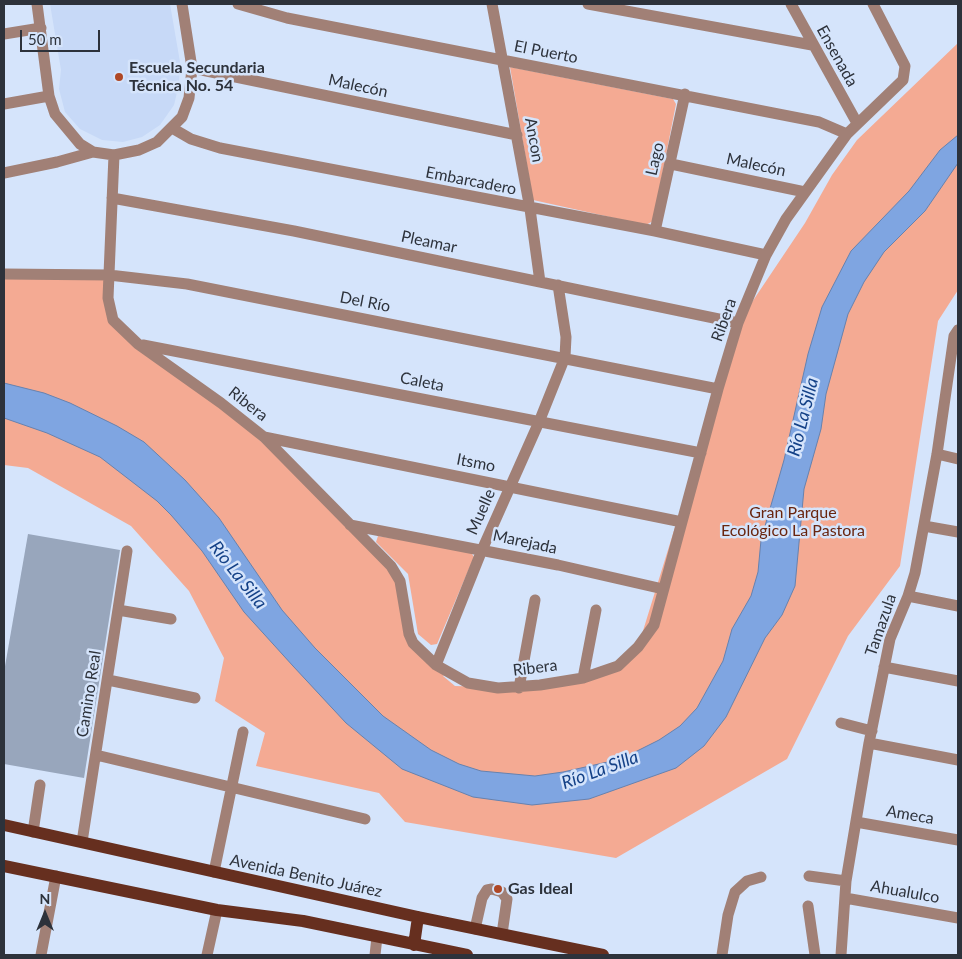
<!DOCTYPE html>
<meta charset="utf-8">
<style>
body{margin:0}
#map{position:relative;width:962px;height:959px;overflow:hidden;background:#d5e4fb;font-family:Lato,sans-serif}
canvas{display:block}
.frame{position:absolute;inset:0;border:5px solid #2d323b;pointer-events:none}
.north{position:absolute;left:20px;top:889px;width:50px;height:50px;-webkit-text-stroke:4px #d5e4fb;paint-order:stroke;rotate:0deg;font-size:14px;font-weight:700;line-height:20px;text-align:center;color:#2d323b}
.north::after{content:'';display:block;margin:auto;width:18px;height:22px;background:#2d323b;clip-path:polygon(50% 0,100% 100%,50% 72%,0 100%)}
.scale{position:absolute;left:20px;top:30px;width:80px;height:22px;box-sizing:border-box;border:2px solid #2d323b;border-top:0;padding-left:6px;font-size:15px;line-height:18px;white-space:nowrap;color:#2d323b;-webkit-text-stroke:4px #d5e4fb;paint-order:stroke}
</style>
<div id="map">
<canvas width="962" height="959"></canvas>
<div class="frame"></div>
<div class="north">N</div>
<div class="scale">50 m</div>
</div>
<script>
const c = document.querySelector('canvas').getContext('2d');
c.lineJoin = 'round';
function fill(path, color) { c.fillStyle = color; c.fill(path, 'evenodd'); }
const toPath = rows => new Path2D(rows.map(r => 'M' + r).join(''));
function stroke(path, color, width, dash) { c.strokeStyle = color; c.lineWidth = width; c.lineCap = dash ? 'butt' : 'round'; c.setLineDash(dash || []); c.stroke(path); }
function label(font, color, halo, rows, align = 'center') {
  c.font = font + ' Lato,sans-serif'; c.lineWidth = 5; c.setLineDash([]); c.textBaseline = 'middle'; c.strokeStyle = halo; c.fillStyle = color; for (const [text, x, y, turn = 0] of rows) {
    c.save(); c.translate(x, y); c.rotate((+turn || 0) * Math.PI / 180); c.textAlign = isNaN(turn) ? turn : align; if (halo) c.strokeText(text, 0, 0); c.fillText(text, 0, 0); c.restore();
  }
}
fill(toPath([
 [50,4,170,4,180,62,179,84,174,105,160,125,142,137,123,142,102,140,80,129,65,112,59,89,61,70]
]), '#c7d9f7');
fill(toPath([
 [958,43,958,290,938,321,900,566,848,636,787,759,616,858,405,822,379,793,256,766,265,733,215,701,224,658,189,591,131,526,28,468,4,465,4,274,109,275,113,320,221,403,391,566,409,634,446,673,443,676,455,686,519,688,608,671,638,647,738,323,805,223,832,175,857,140],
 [510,67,673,99,676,104,653,221,646,225,533,200],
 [378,536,470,551,474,557,437,644,431,645,418,634,408,574,376,542]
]), '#f4aa93');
const water = toPath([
 [958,135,958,163,925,211,884,252,864,282,848,314,826,394,821,429,804,489,795,586,782,615,765,638,726,717,704,746,676,768,589,799,532,805,473,797,402,769,346,723,293,666,244,612,202,551,171,515,157,501,100,457,47,433,4,418,4,383,44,393,70,403,117,426,144,442,185,480,219,518,282,610,315,648,383,716,431,750,459,764,481,771,535,776,563,772,621,759,659,740,680,726,697,708,723,661,732,629,751,596,758,572,761,540,784,460,808,354,822,307,851,251,909,191,940,150,958,135]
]);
fill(water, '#7fa5e1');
stroke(water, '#6682af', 1);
fill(toPath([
 [28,534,120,550,84,778,4,764,4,672]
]), '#98a6bc');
stroke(toPath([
 [37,4,49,96,55,114,80,144,93,152,114,155,139,150,157,142,182,117,189,98,192,68,182,4],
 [238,4,287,18,819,122,847,134],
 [492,4,530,209,540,282],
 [588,4,812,45],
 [791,4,857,123],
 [4,34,41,28],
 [192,68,517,135],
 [4,104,49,96],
 [172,128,191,139,220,148,655,231,766,255],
 [114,155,108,298,113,320,138,344,221,403,264,437,391,566,400,581,409,634,413,643,436,665,468,683,498,688,540,685,583,678,618,666,638,647,654,625,718,389,738,323,766,255,786,219,847,134,903,80,905,66,873,4],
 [671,164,805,192],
 [4,173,57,162,93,152],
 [112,198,294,231,738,323],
 [655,231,685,94],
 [4,274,109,275,187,284,718,389],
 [143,345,701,453],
 [264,437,682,522],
 [937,454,958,459],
 [350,525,558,565,663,589],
 [924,526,958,532],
 [908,596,958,606],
 [118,610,171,619],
 [436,665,482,550,539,422,565,357,566,337,558,285],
 [884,667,958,681],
 [583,678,596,610],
 [108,680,195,698],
 [519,688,535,600],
 [841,723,872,731],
 [869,743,958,760],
 [96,755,365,819],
 [856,822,958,840],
 [33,832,40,785],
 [82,842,127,551],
 [214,872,243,732],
 [809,876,846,881],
 [845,898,958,918],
 [808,906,815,955],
 [475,929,482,898,487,890,492,889,502,892,507,899,502,934],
 [41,955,56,876],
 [207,955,217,910],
 [375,955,377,937],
 [722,955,728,915,735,892,747,881,761,877],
 [841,955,846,881,869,743,890,639,908,596,915,573,937,454,954,336,958,330]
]), '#a18076', 11);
stroke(toPath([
 [4,825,418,917,603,955],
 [4,866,217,910,303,921,467,955],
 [414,945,418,917]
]), '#662f1f', 12);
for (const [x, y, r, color] of [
 [119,77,5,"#af4725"],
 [498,889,5,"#af4725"]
]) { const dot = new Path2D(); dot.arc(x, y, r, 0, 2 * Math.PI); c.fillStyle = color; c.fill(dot); stroke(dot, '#d5e4fb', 2); }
label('16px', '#2d323b', '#d5e4fb', [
 ["El Puerto",546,52,11],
 ["Ensenada",837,56,61],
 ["Malecón",358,86,12],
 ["Ancon",534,140,80],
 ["Lago",655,159,-77],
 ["Malecón",756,165,12],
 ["Embarcadero",471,181,11],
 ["Pleamar",429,242,12],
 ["Del Río",365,302,11],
 ["Ribera",724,320,-70],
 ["Caleta",422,382,11],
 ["Ribera",248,404,38],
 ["Itsmo",476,463,11],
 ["Muelle",481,512,-66],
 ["Marejada",525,542,12],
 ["Tamazula",881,625,-71],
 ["Ribera",535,668,-7],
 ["Camino Real",89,694,-81],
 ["Ameca",910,815,10],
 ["Avenida Benito Juárez",306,876,12],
 ["Ahualulco",905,892,10]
]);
label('bold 16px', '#2d323b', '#d5e4fb', [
 ["Escuela Secundaria",129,68],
 ["Técnica No. 54",129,86],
 ["Gas Ideal",508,889]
], 'left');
label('16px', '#69250f', '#d5e4fb', [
 ["Gran Parque",793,513],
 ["Ecológico La Pastora",793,531]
]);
label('italic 18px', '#144187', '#d5e4fb', [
 ["Río La Silla",803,417,-76],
 ["Río La Silla",238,575,52],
 ["Río La Silla",600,770,-20]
]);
</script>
